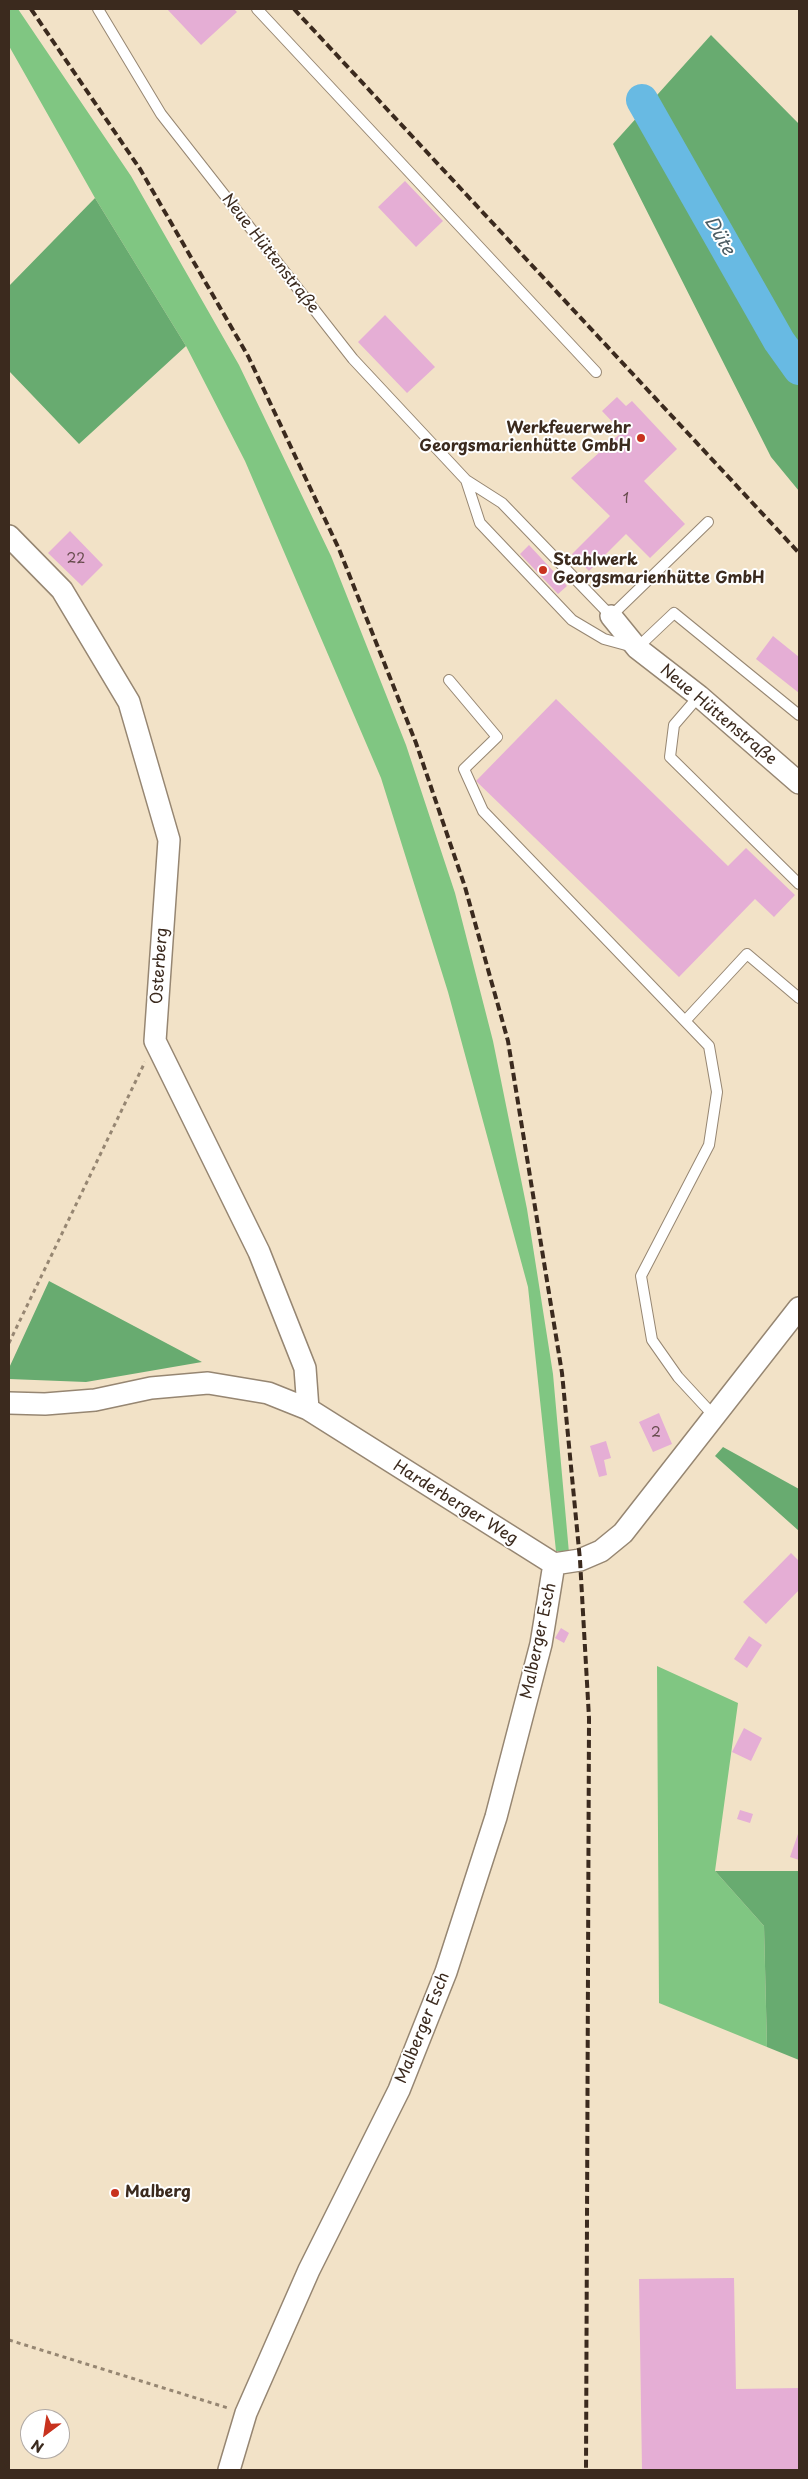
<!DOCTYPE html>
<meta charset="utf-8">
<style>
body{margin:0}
#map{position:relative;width:808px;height:2479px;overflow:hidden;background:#f2e2c7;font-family:"Playpen Sans",sans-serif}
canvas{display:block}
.frame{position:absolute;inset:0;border:10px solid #3b2a1e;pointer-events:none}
.north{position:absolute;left:20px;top:2409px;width:50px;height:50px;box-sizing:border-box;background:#fff;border:1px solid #b1aaa5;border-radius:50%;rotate:211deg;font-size:14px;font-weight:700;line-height:20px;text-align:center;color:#3b2a1e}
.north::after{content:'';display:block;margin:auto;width:18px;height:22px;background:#c8321e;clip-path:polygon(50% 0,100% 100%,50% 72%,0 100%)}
</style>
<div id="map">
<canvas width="808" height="2479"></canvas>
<div class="frame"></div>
<div class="north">N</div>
</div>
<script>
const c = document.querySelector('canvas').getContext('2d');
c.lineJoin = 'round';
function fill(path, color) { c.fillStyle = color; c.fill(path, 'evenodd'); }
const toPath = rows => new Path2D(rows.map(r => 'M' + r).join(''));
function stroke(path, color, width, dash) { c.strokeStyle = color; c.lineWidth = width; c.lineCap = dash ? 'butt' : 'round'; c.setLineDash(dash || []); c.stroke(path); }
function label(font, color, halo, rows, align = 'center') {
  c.font = font + ' "Playpen Sans",sans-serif'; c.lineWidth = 4; c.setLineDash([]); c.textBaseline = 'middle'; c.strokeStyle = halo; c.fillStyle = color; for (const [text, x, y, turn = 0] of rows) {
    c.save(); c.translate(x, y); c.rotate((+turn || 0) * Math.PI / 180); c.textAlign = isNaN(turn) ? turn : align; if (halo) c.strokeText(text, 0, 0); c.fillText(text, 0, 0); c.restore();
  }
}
fill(toPath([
 [9,9,18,9,131,176,239,365,331,556,406,745,455,893,493,1041,527,1209,553,1374,569,1553,556,1551,528,1287,448,992,381,778,245,461,186,346,95,198,9,46],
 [657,1666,738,1703,715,1871,764,1926,767,2047,659,2003]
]), '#80c682');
fill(toPath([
 [711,35,799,124,799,491,771,457,613,144],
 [95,198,186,346,79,444,9,371,9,286],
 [49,1281,202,1362,86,1382,9,1379,9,1368],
 [723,1447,799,1489,799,1531,715,1456],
 [715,1871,799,1871,799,2060,767,2047,764,1926]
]), '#68ab70');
stroke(toPath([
 [642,100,779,341,799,369]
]), '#68bae3', 32);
fill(toPath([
 [167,9,234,9,237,12,201,45],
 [405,181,443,221,416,247,378,207],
 [385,315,435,367,407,393,358,342],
 [617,397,626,406,632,401,677,449,644,481,685,524,650,558,626,534,589,571,572,554,610,516,571,478,622,432,602,411],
 [70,531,103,565,82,586,48,553],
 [529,545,567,586,558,594,520,554],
 [773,636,799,657,799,693,756,659],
 [556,699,728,866,746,848,795,895,774,917,755,899,679,977,476,781],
 [659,1413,672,1444,653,1452,639,1422],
 [606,1441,611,1458,604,1460,607,1475,599,1477,590,1446],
 [791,1553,799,1561,799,1590,766,1624,743,1602],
 [561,1628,569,1633,564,1643,555,1638],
 [749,1636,762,1645,747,1668,734,1659],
 [744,1728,762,1738,751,1761,732,1752],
 [740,1810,753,1814,750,1823,737,1819],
 [799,1831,799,1860,790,1857],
 [734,2278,736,2389,799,2388,799,2470,642,2470,639,2279]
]), '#e5aed5');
const service = toPath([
 [98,9,161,114,353,359,466,480,502,503,611,616,708,522],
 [257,9,596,372],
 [466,480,480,523,572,620,604,639,637,648,674,613,799,715],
 [449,680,497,737,464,769,483,811,709,1046,717,1092,709,1145,641,1276,652,1340,678,1377,715,1417],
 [699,696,674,725,670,757,799,884],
 [685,1021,747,954,799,998]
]);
const minor = toPath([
 [9,536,62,590,129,702,169,840,155,1041,259,1252,305,1368,308,1409],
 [611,616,637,648,699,696,799,783],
 [9,1403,45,1404,95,1400,151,1388,208,1383,268,1393,308,1409,554,1564,580,1560,601,1551,623,1533,799,1308],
 [229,2470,246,2413,309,2270,399,2090,446,1972,496,1817,541,1644,554,1564]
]);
stroke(service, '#968672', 12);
stroke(minor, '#968672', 24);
stroke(toPath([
 [9,1343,145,1062],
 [9,2340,228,2408]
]), '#968672', 3, [4, 4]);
stroke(service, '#fff', 10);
stroke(minor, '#fff', 21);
stroke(toPath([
 [31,9,140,169,248,356,339,549,416,743,465,887,508,1041,562,1373,580,1560,589,1718,586,2470],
 [294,9,799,553]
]), '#3b2a1e', 4, [8, 4]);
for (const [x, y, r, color] of [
 [641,438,5,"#c8321e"],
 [543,570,5,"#c8321e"],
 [115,2193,5,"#c8321e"]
]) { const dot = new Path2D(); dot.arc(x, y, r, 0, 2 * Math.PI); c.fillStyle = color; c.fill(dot); stroke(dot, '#fff', 2); }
label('14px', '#664b4c', null, [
 ["1",626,499],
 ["22",76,559],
 ["2",656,1433]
]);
label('16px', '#3b2a1e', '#fff', [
 ["Neue Hüttenstraße",270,254,52],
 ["Neue Hüttenstraße",718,715,40],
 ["Osterberg",160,966,-86],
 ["Harderberger Weg",455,1503,32],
 ["Malberger Esch",539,1641,-78],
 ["Malberger Esch",423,2028,-68]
]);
label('bold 16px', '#3b2a1e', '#fff', [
 ["Werkfeuerwehr",631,429,"right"],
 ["Georgsmarienhütte GmbH",631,447,"right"],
 ["Stahlwerk",553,561],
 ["Georgsmarienhütte GmbH",553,579],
 ["Malberg",125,2193]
], 'left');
label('italic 18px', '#4b5c63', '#fff', [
 ["Düte",719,236,60]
]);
</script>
